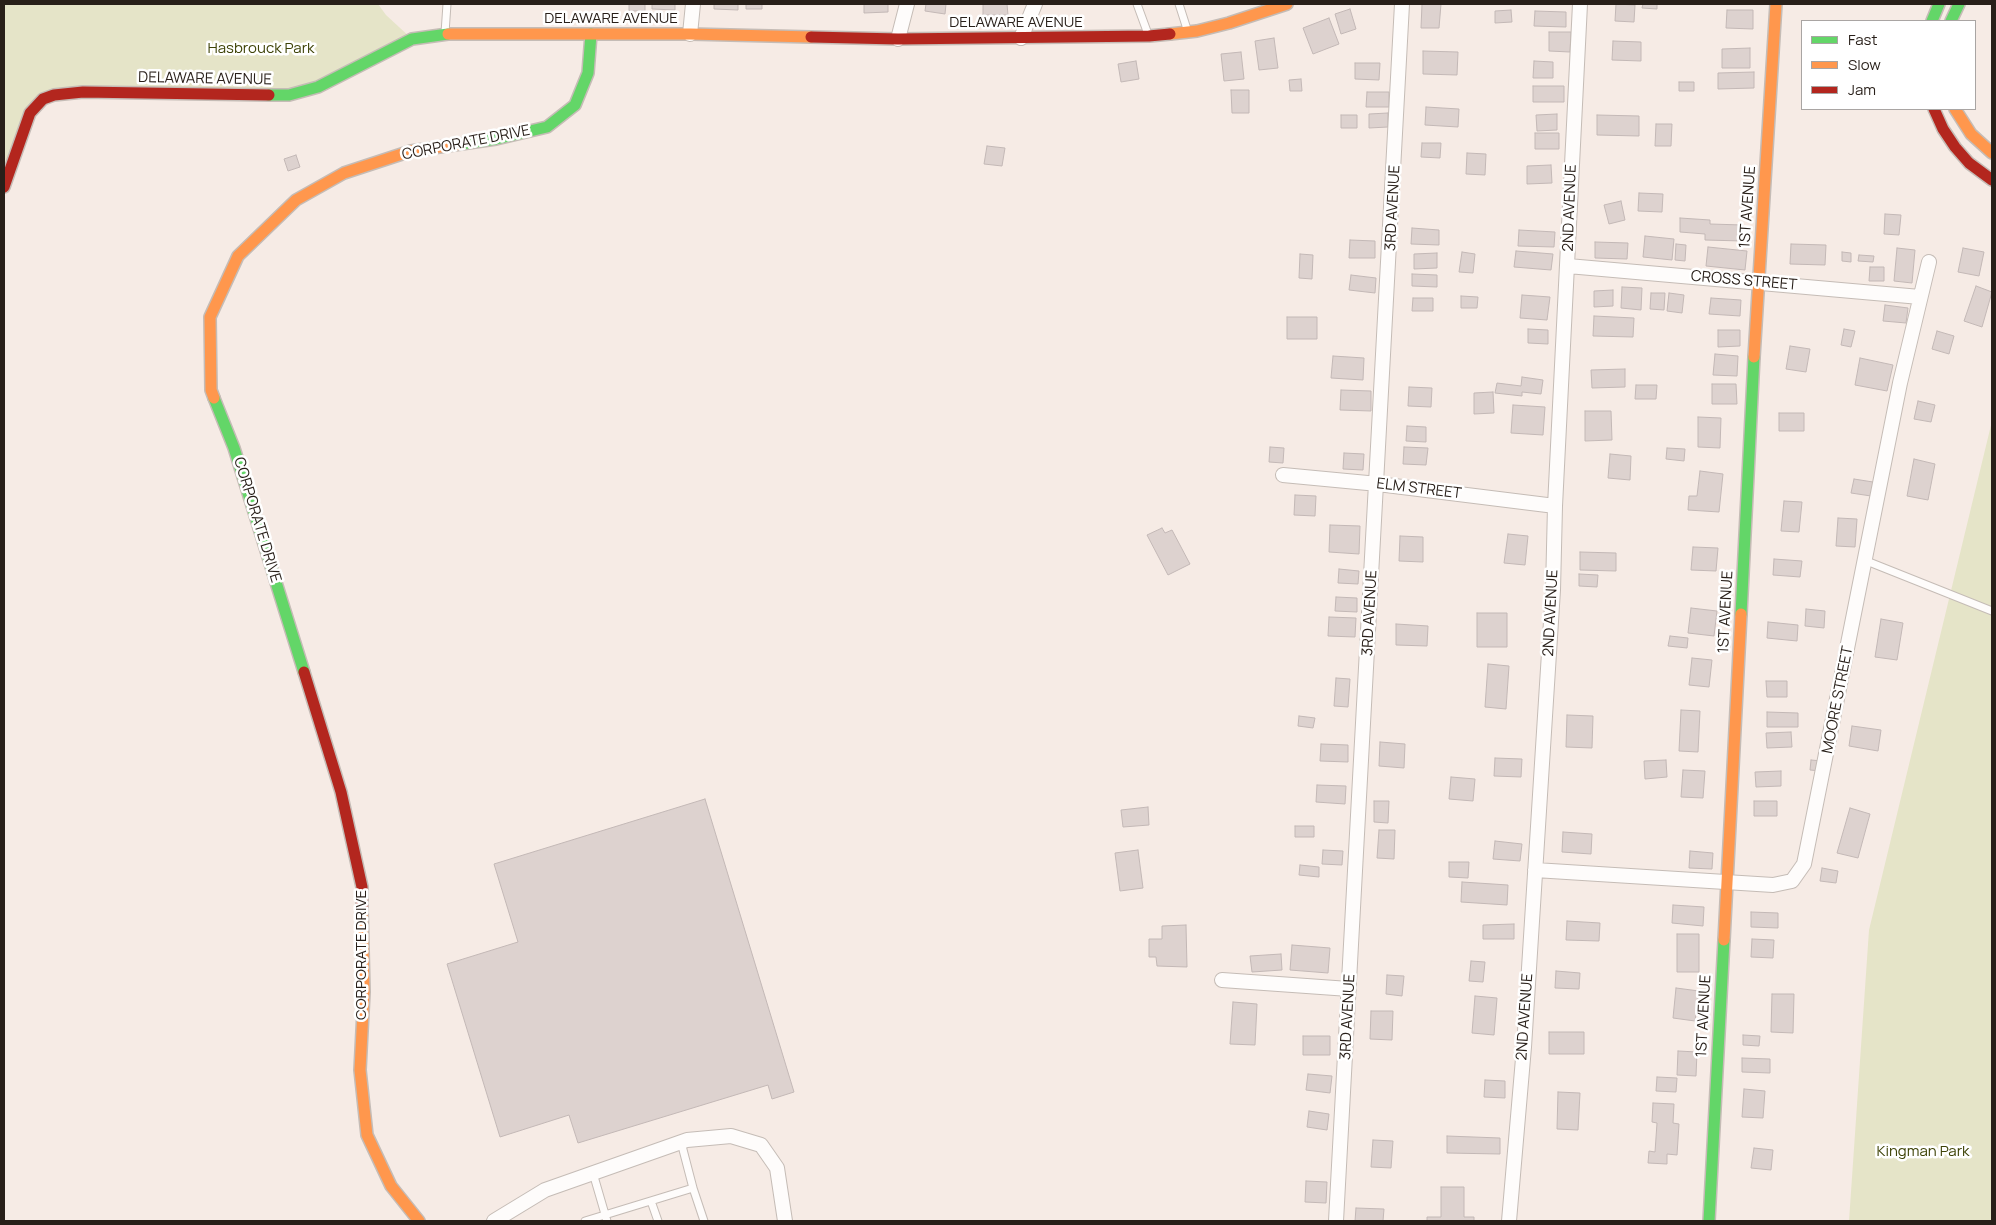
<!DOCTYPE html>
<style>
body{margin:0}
#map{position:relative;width:1996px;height:1225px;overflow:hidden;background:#f6ebe5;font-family:Manrope,sans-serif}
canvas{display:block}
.frame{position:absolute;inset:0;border:5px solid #281f19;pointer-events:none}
.legend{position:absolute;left:1801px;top:20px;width:175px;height:90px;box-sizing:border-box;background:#fff;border:1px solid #a9a5a3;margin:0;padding:6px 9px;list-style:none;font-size:15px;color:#281f19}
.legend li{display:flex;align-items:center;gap:10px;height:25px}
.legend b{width:25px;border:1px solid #a9a5a3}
</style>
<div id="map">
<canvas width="1996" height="1225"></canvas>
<div class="frame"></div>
<ul class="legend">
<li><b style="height:6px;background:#63d668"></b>Fast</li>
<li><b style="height:6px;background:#ff974d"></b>Slow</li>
<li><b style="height:6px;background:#b3261e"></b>Jam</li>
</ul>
</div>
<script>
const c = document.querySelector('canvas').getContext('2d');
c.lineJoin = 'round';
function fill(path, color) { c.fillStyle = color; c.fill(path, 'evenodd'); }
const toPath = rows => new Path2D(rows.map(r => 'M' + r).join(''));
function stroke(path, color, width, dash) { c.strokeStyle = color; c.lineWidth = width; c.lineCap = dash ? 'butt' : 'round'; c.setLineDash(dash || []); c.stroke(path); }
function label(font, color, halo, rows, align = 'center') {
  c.font = font + ' Manrope,sans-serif'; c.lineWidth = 5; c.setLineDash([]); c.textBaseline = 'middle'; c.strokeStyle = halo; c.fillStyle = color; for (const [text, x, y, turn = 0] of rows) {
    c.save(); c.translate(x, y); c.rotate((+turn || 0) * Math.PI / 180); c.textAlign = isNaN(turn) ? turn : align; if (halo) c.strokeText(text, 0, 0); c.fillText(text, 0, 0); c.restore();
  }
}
fill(toPath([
 [4,4,378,4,386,15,412,39,318,87,43,99,4,187],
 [1992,421,1992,1221,1849,1221,1869,930]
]), '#e5e4c8');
const building = toPath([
 [629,4,645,4,645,11,629,11,629,4],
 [652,4,675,4,675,10,652,9,652,4],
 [714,4,738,4,738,10,714,9,714,4],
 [746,4,762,4,762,9,746,9,746,4],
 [864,4,888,4,888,12,864,13,864,4],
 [926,4,946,4,945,14,925,11,926,4],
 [983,4,1007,4,1008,15,983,15,983,4],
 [1422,4,1441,4,1439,28,1421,28,1422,4],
 [1616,4,1635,5,1634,22,1615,21,1616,4],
 [1643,4,1657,4,1657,9,1642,8,1643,4],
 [1350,9,1356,29,1341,34,1335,14,1350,9],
 [1511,10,1512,22,1495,23,1495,11,1511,10],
 [1727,10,1753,10,1753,29,1726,28,1727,10],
 [1535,11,1566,12,1566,27,1534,26,1535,11],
 [1329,18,1339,44,1313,54,1303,28,1329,18],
 [1549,32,1571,32,1570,52,1549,51,1549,32],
 [1274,38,1278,68,1259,70,1255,41,1274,38],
 [1613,41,1641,42,1641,61,1612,60,1613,41],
 [1750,48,1750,68,1722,68,1722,49,1750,48],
 [1423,51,1458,52,1457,75,1423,74,1423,51],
 [1241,52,1244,79,1224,81,1221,54,1241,52],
 [1136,61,1139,79,1121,82,1118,64,1136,61],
 [1534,61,1553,62,1553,78,1533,78,1534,61],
 [1355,63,1380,63,1379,80,1355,79,1355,63],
 [1754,72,1754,88,1718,89,1718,73,1754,72],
 [1301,79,1302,91,1290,91,1289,80,1301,79],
 [1679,82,1694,82,1694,91,1679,91,1679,82],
 [1533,86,1564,86,1564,102,1533,102,1533,86],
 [1231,90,1249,90,1249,113,1232,113,1231,90],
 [1367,92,1389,92,1389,107,1366,107,1367,92],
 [1426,107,1459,109,1458,127,1425,125,1426,107],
 [1388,113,1388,127,1369,128,1369,114,1388,113],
 [1557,114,1557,130,1537,131,1536,115,1557,114],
 [1341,115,1357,115,1357,128,1341,128,1341,115],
 [1597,115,1639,116,1639,136,1597,135,1597,115],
 [1656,124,1672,124,1671,146,1655,146,1656,124],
 [1535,133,1559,133,1559,149,1535,149,1535,133],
 [1422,143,1441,143,1440,158,1421,157,1422,143],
 [987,146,1005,148,1002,166,984,164,987,146],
 [1467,153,1486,154,1485,175,1466,174,1467,153],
 [296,155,300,167,288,171,284,159,296,155],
 [1551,165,1552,183,1527,184,1527,166,1551,165],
 [1639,193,1663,194,1662,212,1638,211,1639,193],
 [1621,201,1625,220,1609,224,1604,205,1621,201],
 [1885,214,1901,215,1899,235,1884,234,1885,214],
 [1680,218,1710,220,1710,224,1743,225,1743,241,1705,240,1705,234,1680,232,1680,218],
 [1412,228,1439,230,1439,245,1411,244,1412,228],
 [1519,230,1555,232,1554,247,1518,246,1519,230],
 [1645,236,1674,239,1672,260,1643,257,1645,236],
 [1350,240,1375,241,1375,258,1349,258,1350,240],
 [1595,242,1628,243,1627,259,1595,258,1595,242],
 [1676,244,1686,245,1685,261,1675,260,1676,244],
 [1791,244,1826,245,1825,265,1790,264,1791,244],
 [1708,247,1747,251,1745,270,1706,266,1708,247],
 [1897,248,1915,250,1912,283,1894,281,1897,248],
 [1963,248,1984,252,1979,276,1958,272,1963,248],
 [1516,251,1553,254,1551,270,1514,267,1516,251],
 [1462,252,1475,254,1473,273,1459,272,1462,252],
 [1842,252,1851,253,1851,262,1842,261,1842,252],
 [1437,253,1437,268,1414,269,1414,254,1437,253],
 [1300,254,1313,255,1312,279,1299,278,1300,254],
 [1859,255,1874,256,1873,262,1858,261,1859,255],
 [1870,267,1884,267,1884,281,1869,281,1870,267],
 [1412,274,1437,275,1437,287,1412,286,1412,274],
 [1351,275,1376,278,1375,293,1349,290,1351,275],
 [1976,286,1992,292,1982,327,1964,321,1976,286],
 [1622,287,1642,288,1641,310,1621,308,1622,287],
 [1613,290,1613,306,1594,307,1594,291,1613,290],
 [1651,293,1665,293,1664,310,1650,309,1651,293],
 [1669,293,1684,295,1682,313,1667,311,1669,293],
 [1522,295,1550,297,1547,320,1520,318,1522,295],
 [1461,296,1478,297,1477,308,1461,308,1461,296],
 [1413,298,1433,298,1433,311,1412,311,1413,298],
 [1711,298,1741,300,1740,316,1709,314,1711,298],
 [1885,305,1908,308,1906,323,1883,321,1885,305],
 [1594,316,1634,318,1633,337,1593,336,1594,316],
 [1287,317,1317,317,1317,339,1287,339,1287,317],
 [1528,329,1548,330,1548,344,1528,343,1528,329],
 [1844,329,1855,331,1851,347,1841,345,1844,329],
 [1718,330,1740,330,1740,346,1718,347,1718,330],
 [1937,331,1954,336,1949,354,1932,349,1937,331],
 [1790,346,1810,349,1806,372,1786,369,1790,346],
 [1715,354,1738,356,1737,376,1713,375,1715,354],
 [1333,356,1364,358,1363,380,1331,378,1333,356],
 [1860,358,1893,365,1887,391,1855,385,1860,358],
 [1625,369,1625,387,1592,388,1591,370,1625,369],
 [1522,377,1543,380,1541,394,1522,392,1522,396,1495,393,1497,383,1521,386,1522,377],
 [1712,384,1736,384,1737,404,1712,404,1712,384],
 [1636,385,1657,385,1656,399,1635,399,1636,385],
 [1409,387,1432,388,1431,407,1408,406,1409,387],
 [1341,390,1371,391,1371,411,1340,410,1341,390],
 [1493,392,1494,413,1474,414,1474,393,1493,392],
 [1918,401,1935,405,1931,422,1914,419,1918,401],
 [1513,405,1545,407,1543,435,1511,433,1513,405],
 [1585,411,1611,411,1612,440,1585,441,1585,411],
 [1779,413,1804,413,1804,431,1779,431,1779,413],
 [1698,417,1721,418,1720,448,1698,447,1698,417],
 [1407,426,1426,427,1426,442,1406,441,1407,426],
 [1270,447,1284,448,1283,463,1269,462,1270,447],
 [1404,447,1428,448,1426,465,1403,464,1404,447],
 [1667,448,1685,449,1684,461,1666,459,1667,448],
 [1344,453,1364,454,1363,470,1343,469,1344,453],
 [1610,454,1631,456,1630,480,1608,478,1610,454],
 [1914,459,1935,464,1928,500,1907,496,1914,459],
 [1700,471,1723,474,1719,512,1688,510,1689,496,1697,496,1700,471],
 [1854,479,1873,482,1871,496,1851,493,1854,479],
 [1295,495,1316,496,1315,516,1294,515,1295,495],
 [1784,501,1802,502,1799,532,1781,531,1784,501],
 [1838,518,1857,519,1855,547,1836,546,1838,518],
 [1330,525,1360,526,1359,554,1329,552,1330,525],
 [1162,528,1165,533,1172,530,1190,564,1168,575,1147,535,1162,528],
 [1508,534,1528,536,1525,565,1504,563,1508,534],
 [1400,536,1423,537,1423,562,1399,561,1400,536],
 [1693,547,1718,548,1716,571,1691,570,1693,547],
 [1580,552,1616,553,1616,571,1580,570,1580,552],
 [1774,559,1802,561,1800,577,1773,575,1774,559],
 [1339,569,1359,571,1358,584,1338,583,1339,569],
 [1579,574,1598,575,1597,587,1579,586,1579,574],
 [1336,597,1357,598,1357,612,1335,611,1336,597],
 [1691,608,1717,611,1714,636,1688,633,1691,608],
 [1806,609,1825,611,1824,628,1805,626,1806,609],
 [1477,613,1507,613,1507,647,1477,647,1477,613],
 [1329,617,1356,618,1355,637,1328,636,1329,617],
 [1881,619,1903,623,1897,660,1875,657,1881,619],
 [1768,622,1798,625,1797,641,1767,638,1768,622],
 [1396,624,1428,626,1427,646,1396,645,1396,624],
 [1670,636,1688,638,1687,648,1668,646,1670,636],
 [1692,658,1712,660,1709,687,1689,685,1692,658],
 [1488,664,1509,666,1506,709,1485,707,1488,664],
 [1336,678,1350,679,1348,707,1334,706,1336,678],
 [1766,681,1787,681,1787,697,1767,697,1766,681],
 [1681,710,1700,711,1698,752,1679,751,1681,710],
 [1767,712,1798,713,1798,727,1767,727,1767,712],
 [1567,715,1593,716,1592,748,1566,747,1567,715],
 [1299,716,1315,718,1313,728,1298,726,1299,716],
 [1852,726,1881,730,1878,751,1849,746,1852,726],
 [1791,732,1792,747,1767,748,1766,733,1791,732],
 [1380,742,1405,744,1404,768,1379,766,1380,742],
 [1321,744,1348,745,1348,762,1320,761,1321,744],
 [1495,758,1522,759,1521,777,1494,776,1495,758],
 [1666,760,1667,777,1645,779,1644,761,1666,760],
 [1811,760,1822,761,1821,771,1810,770,1811,760],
 [1683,770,1705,771,1703,798,1681,797,1683,770],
 [1781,771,1781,786,1756,787,1755,772,1781,771],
 [1451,777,1475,779,1473,801,1449,799,1451,777],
 [1317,785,1346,786,1345,804,1316,802,1317,785],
 [705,799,794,1092,772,1099,768,1085,578,1143,569,1115,500,1137,447,964,518,942,494,864,705,799],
 [1374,801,1389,801,1388,823,1374,822,1374,801],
 [1754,801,1777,801,1777,816,1754,816,1754,801],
 [1148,807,1149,825,1123,827,1121,810,1148,807],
 [1850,808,1870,814,1858,858,1837,853,1850,808],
 [1295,826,1314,826,1314,837,1295,837,1295,826],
 [1379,830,1395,830,1394,859,1377,858,1379,830],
 [1563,832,1592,834,1591,854,1562,852,1563,832],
 [1495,841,1522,844,1520,861,1493,859,1495,841],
 [1138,850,1143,888,1120,891,1115,853,1138,850],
 [1323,850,1343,851,1342,865,1322,864,1323,850],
 [1690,851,1713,853,1712,869,1689,868,1690,851],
 [1449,862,1469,862,1468,878,1449,877,1449,862],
 [1300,865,1319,867,1319,877,1299,875,1300,865],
 [1822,868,1838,871,1836,883,1820,881,1822,868],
 [1462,882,1508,885,1507,905,1461,902,1462,882],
 [1673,905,1704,907,1703,926,1672,923,1673,905],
 [1751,912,1778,913,1778,928,1751,927,1751,912],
 [1567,921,1600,923,1599,941,1566,940,1567,921],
 [1514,924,1514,939,1483,939,1483,925,1514,924],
 [1186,925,1187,967,1157,966,1156,957,1149,957,1149,939,1162,939,1162,926,1186,925],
 [1677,934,1699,934,1699,972,1677,972,1677,934],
 [1752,939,1774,940,1773,958,1751,957,1752,939],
 [1292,945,1330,948,1328,973,1290,970,1292,945],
 [1281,954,1282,970,1252,972,1250,956,1281,954],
 [1471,961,1485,962,1483,982,1469,981,1471,961],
 [1556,971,1580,973,1579,989,1555,988,1556,971],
 [1387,975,1404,976,1402,996,1386,994,1387,975],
 [1676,988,1699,991,1695,1021,1673,1018,1676,988],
 [1772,994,1794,994,1793,1033,1771,1032,1772,994],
 [1475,996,1497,998,1494,1035,1472,1033,1475,996],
 [1233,1002,1257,1004,1255,1045,1230,1044,1233,1002],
 [1371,1011,1393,1011,1392,1040,1370,1039,1371,1011],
 [1549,1032,1584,1032,1584,1054,1549,1054,1549,1032],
 [1743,1035,1760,1036,1759,1046,1743,1045,1743,1035],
 [1303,1036,1330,1036,1330,1055,1303,1055,1303,1036],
 [1678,1051,1697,1052,1696,1076,1677,1075,1678,1051],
 [1742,1058,1770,1059,1770,1073,1742,1072,1742,1058],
 [1308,1074,1332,1076,1330,1093,1306,1090,1308,1074],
 [1657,1077,1677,1078,1676,1092,1656,1091,1657,1077],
 [1485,1080,1505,1081,1505,1098,1484,1097,1485,1080],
 [1744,1089,1765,1091,1763,1118,1742,1117,1744,1089],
 [1558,1092,1580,1093,1578,1130,1557,1129,1558,1092],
 [1653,1103,1674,1104,1673,1123,1679,1124,1677,1155,1667,1154,1667,1164,1648,1163,1649,1151,1655,1152,1657,1123,1652,1122,1653,1103],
 [1309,1111,1329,1114,1327,1130,1307,1127,1309,1111],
 [1447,1136,1500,1138,1500,1154,1447,1153,1447,1136],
 [1373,1140,1393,1141,1391,1168,1371,1167,1373,1140],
 [1754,1148,1773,1150,1771,1170,1751,1168,1754,1148],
 [1306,1181,1327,1182,1326,1203,1305,1202,1306,1181],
 [1441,1187,1464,1187,1464,1217,1474,1217,1474,1221,1427,1221,1427,1217,1441,1217,1441,1187],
 [1356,1208,1384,1209,1383,1221,1355,1221,1356,1208]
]);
fill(building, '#ddd2cf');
stroke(building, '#c3b8b6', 1);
const lane = toPath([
 [1137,4,1148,34],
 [1179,4,1187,29],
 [445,33,447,4],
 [1864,560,1992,611],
 [681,1142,693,1188],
 [593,1173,607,1221],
 [651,1201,658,1221],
 [585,1221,693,1188,704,1221]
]);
const street = toPath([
 [690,34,693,4],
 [1021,38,1035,4],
 [898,39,907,4],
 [1568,266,1920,297],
 [1283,475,1378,484,1555,506],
 [1535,870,1773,885,1792,881,1804,864,1900,383,1929,262],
 [1222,980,1349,989],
 [494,1221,545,1190,687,1140,731,1136,761,1145,777,1168,785,1221],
 [1336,1221,1402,4],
 [1509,1221,1524,1047,1553,590,1555,506,1580,4]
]);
const fast = toPath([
 [1932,21,1939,4],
 [1951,21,1959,4],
 [269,95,289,95,318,87,412,39,448,34],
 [461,144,496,139,547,127,575,105,588,73,591,34],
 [214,398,234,448,304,672],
 [1741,614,1754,357],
 [1709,1221,1724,940]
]);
const slow = toPath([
 [448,34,690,34,811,37],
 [1170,34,1197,31,1229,23,1287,4],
 [1955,109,1971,134,1992,153],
 [1754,357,1776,4],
 [214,398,211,390,210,317,238,256,296,200,344,173,411,151,461,144],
 [362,909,364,992,360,1070,367,1135,391,1186,419,1221],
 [1724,940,1741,614]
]);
const jam = toPath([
 [811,37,898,39,1149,36,1170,34],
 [1934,109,1943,129,1955,147,1969,163,1992,180],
 [4,187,30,113,43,99,54,95,83,92,269,95],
 [304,672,341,792,362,887,362,909]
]);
stroke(lane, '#c5bcb6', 9);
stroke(street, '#c5bcb6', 16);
stroke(fast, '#c5bcb6', 14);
stroke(slow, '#c5bcb6', 14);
stroke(jam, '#c5bcb6', 14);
stroke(lane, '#fefcfb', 7);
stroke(street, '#fefcfb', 14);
stroke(fast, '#63d668', 11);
stroke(slow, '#ff974d', 11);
stroke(jam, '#b3261e', 11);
label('15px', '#281f19', '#fff', [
 ["DELAWARE AVENUE",611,19],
 ["DELAWARE AVENUE",1016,23],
 ["DELAWARE AVENUE",205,79,1],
 ["CORPORATE DRIVE",466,143,-11],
 ["1ST AVENUE",1748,207,-86],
 ["3RD AVENUE",1393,208,-87],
 ["2ND AVENUE",1570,208,-88],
 ["CROSS STREET",1744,281,5],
 ["ELM STREET",1419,489,7],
 ["CORPORATE DRIVE",257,520,73],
 ["1ST AVENUE",1726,612,-87],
 ["3RD AVENUE",1370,613,-87],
 ["2ND AVENUE",1551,613,-87],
 ["MOORE STREET",1838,700,-79],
 ["CORPORATE DRIVE",362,955,-90],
 ["1ST AVENUE",1704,1016,-87],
 ["3RD AVENUE",1348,1017,-87],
 ["2ND AVENUE",1525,1017,-86]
]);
label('15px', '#3e4307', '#fff', [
 ["Hasbrouck Park",261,49],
 ["Kingman Park",1923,1152]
]);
</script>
